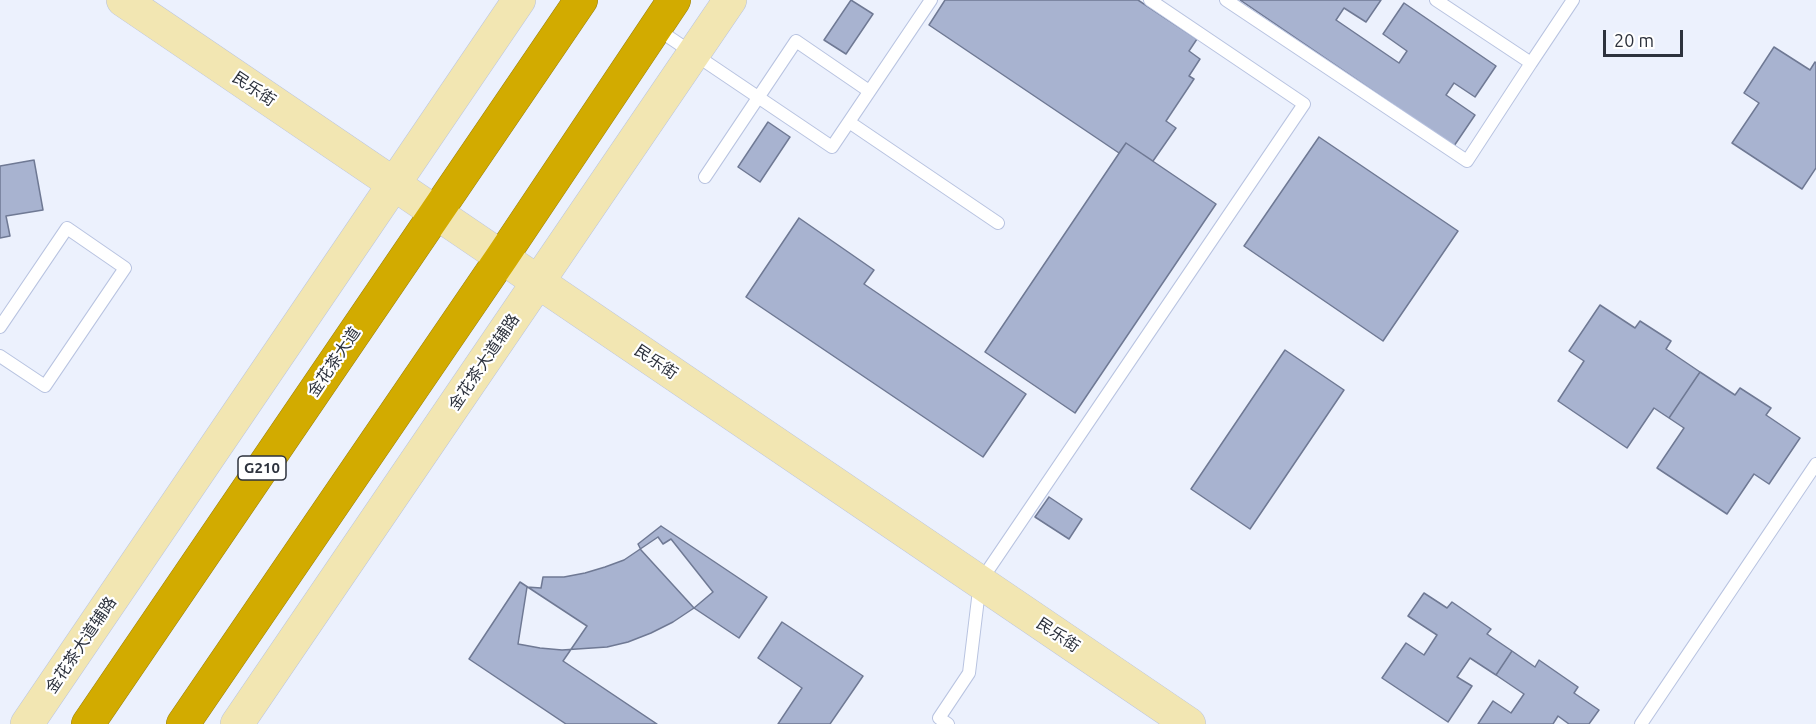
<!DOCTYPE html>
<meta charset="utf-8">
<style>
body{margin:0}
#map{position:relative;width:1816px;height:724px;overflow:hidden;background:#ecf1fd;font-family:Ubuntu,sans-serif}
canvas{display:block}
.scale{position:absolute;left:1603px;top:30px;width:80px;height:27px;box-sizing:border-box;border:3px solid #2d323d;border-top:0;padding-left:8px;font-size:18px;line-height:21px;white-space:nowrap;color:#2d323d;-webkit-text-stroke:4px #fff;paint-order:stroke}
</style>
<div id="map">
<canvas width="1816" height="724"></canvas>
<div class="scale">20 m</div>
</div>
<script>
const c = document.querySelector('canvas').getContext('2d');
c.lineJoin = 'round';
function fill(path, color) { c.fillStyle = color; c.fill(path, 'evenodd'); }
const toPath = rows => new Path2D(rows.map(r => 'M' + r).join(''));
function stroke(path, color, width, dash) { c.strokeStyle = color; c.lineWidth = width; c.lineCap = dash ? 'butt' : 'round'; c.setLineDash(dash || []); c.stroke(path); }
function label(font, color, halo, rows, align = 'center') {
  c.font = font + ' Ubuntu,"Noto Sans SC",sans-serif'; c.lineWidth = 4.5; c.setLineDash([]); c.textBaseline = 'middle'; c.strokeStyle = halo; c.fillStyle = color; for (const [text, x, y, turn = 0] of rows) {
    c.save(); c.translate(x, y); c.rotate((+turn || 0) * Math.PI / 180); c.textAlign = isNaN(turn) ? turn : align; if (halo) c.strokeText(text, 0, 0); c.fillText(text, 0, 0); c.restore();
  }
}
const building = toPath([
 [851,0,873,14,846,54,824,40,851,0],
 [945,0,1138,0,1197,39,1189,51,1200,59,1189,76,1194,79,1166,121,1176,128,1153,161,1126,143,1119,153,929,25,945,0],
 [1240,0,1381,0,1366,22,1344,8,1336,20,1399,63,1407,51,1383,34,1404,3,1496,66,1475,97,1454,83,1446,95,1475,115,1454,146,1240,0],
 [1774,47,1810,70,1815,62,1816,63,1816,168,1802,189,1732,143,1759,103,1744,93,1774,47],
 [768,122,790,137,760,182,738,167,768,122],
 [1319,137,1458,231,1383,341,1244,246,1319,137],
 [1126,143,1216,204,1075,413,985,352,1126,143],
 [34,160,43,210,6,216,10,236,0,238,0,166,34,160],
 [799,218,874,270,864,284,1026,394,983,457,746,297,799,218],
 [1600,305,1635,328,1640,321,1671,341,1666,349,1700,372,1669,418,1654,408,1627,448,1558,401,1584,361,1569,351,1600,305],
 [1285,350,1344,390,1250,529,1191,489,1285,350],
 [1700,372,1735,395,1740,388,1771,408,1766,415,1800,438,1769,484,1754,474,1727,514,1657,468,1684,428,1669,418,1700,372],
 [1049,497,1082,519,1069,539,1035,517,1049,497],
 [661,526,767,597,739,638,694,608,641,550,638,544,661,526],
 [658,537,663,544,671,539,713,592,694,608,673,622,651,633,628,642,607,647,562,650,540,648,518,644,527,587,541,588,543,577,564,577,585,573,605,567,624,560,658,537],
 [520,582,587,626,563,661,657,724,566,724,469,659,520,582],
 [1424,593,1447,608,1452,602,1491,629,1487,634,1512,651,1496,675,1470,658,1457,677,1472,686,1448,722,1382,678,1406,643,1424,655,1437,635,1408,616,1424,593],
 [782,622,863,676,830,724,778,724,802,688,758,658,782,622],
 [1512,651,1535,667,1539,660,1578,687,1574,693,1599,710,1589,724,1569,724,1558,716,1553,724,1478,724,1493,701,1511,713,1524,694,1496,675,1512,651]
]);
fill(building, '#a8b3d0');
stroke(building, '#6f7994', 1.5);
const lane = toPath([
 [1226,0,1467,161,1531,63],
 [1436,0,1531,63,1573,0],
 [657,29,832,147,931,0],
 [849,122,998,223],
 [705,177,796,41,869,91],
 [0,327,67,228,125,268,45,386,0,356],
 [948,724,939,718,969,673,980,582,1304,104,1150,0],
 [1641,724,1816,464]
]);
const secondary = toPath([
 [123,0,1189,724],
 [27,724,519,0],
 [237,724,730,0]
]);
const highway = toPath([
 [88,724,581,0],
 [183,724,502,257,674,0]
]);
stroke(lane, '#b8c3e0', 14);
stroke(secondary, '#b8c3e0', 34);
stroke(highway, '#988115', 34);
stroke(lane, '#fff', 12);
stroke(secondary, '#f2e6b2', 33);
stroke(highway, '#d2ab00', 33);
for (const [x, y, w] of [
 [262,468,48]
]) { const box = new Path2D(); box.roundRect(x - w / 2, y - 12, w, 24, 4.5); c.fillStyle = '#fff'; c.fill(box); stroke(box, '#2d323d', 1.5); }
label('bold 15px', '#2d323d', null, [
 ["G210",262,468]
]);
label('16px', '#2d323d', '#fff', [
 ["民乐街",254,89,34],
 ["金花茶大道",334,362,-56],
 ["金花茶大道辅路",484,362,-56],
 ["民乐街",656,362,34],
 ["民乐街",1058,635,34],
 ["金花茶大道辅路",81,645,-56]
]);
</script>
